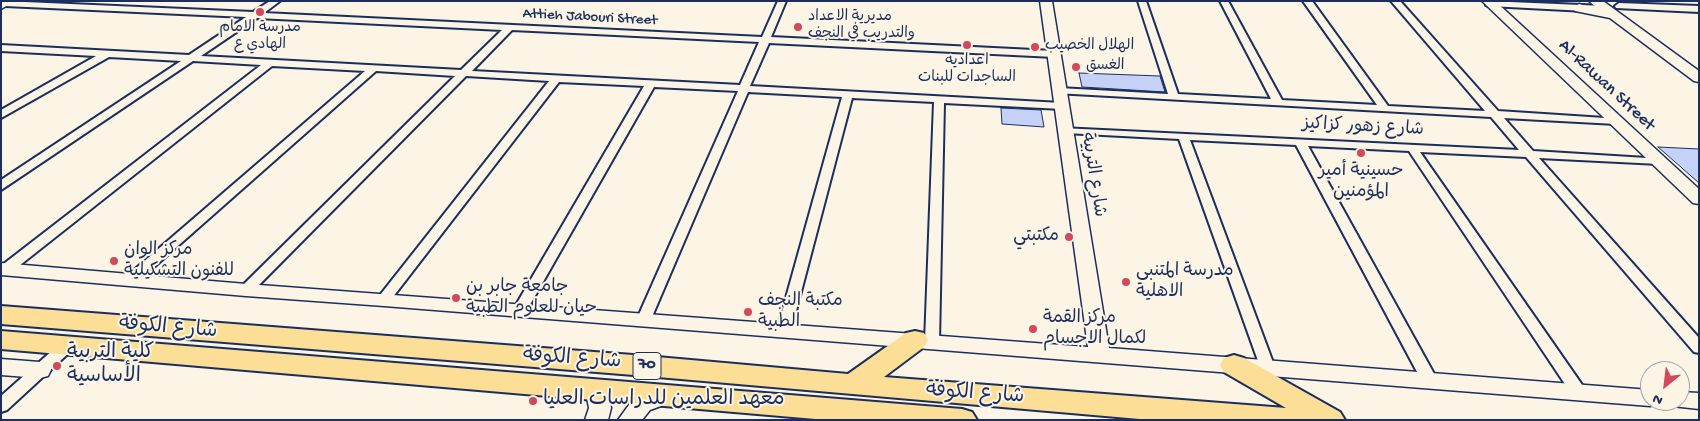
<!DOCTYPE html>
<meta charset="utf-8">
<style>
body{margin:0}
#map{position:relative;width:1700px;height:421px;overflow:hidden;background:#fcf5e5;font-family:"Gochi Hand",sans-serif}
canvas{display:block}
.frame{position:absolute;inset:0;border:2px solid #1b2f5e;pointer-events:none}
.north{position:absolute;left:1640px;top:361px;width:50px;height:50px;box-sizing:border-box;background:#fcf5e5;border:1px solid #a2a6af;border-radius:50%;rotate:209deg;font-size:14px;font-weight:700;line-height:20px;text-align:center;color:#1b2f5e}
.north::after{content:'';display:block;margin:auto;width:18px;height:22px;background:#d1495b;clip-path:polygon(50% 0,100% 100%,50% 72%,0 100%)}
</style>
<div id="map">
<canvas width="1700" height="421"></canvas>
<div class="frame"></div>
<div class="north">N</div>
</div>
<script>
const c = document.querySelector('canvas').getContext('2d');
c.lineJoin = 'round';
function fill(path, color) { c.fillStyle = color; c.fill(path, 'evenodd'); }
const toPath = rows => new Path2D(rows.map(r => 'M' + r).join(''));
function stroke(path, color, width, dash) { c.strokeStyle = color; c.lineWidth = width; c.lineCap = dash ? 'butt' : 'round'; c.setLineDash(dash || []); c.stroke(path); }
function label(font, color, halo, rows, align = 'center') {
  c.font = font + ' "Gochi Hand","Playpen Sans Arabic",sans-serif'; c.lineWidth = 4; c.setLineDash([]); c.textBaseline = 'middle'; c.strokeStyle = halo; c.fillStyle = color; for (const [text, x, y, turn = 0] of rows) {
    c.save(); c.translate(x, y); c.rotate((+turn || 0) * Math.PI / 180); c.textAlign = isNaN(turn) ? turn : align; if (halo) c.strokeText(text, 0, 0); c.fillText(text, 0, 0); c.restore();
  }
}
const building = toPath([
 [1079,73,1160,76,1165,92,1082,87,1079,73],
 [1001,108,1041,110,1044,127,1002,124,1001,108],
 [1658,147,1699,149,1699,183,1658,147]
]);
fill(building, '#c6d1f8');
stroke(building, '#1b2f5e', 1);
const street = toPath([
 [2,1,253,12,270,1,280,1,264,13,762,37,778,1,786,1,771,37,1054,51,1059,54,1054,57,769,43,750,86,1062,103,1067,106,1062,109,944,103,939,342,937,346,932,347,927,346,925,342,934,102,852,98,791,330,789,334,784,335,779,334,777,330,842,97,748,92,651,319,649,322,644,324,639,322,637,319,738,91,654,87,527,310,525,313,520,315,515,313,513,310,644,86,559,82,389,302,384,304,379,302,377,299,549,81,466,76,251,293,241,293,239,290,241,287,455,76,376,71,137,282,127,282,125,279,127,276,365,71,272,66,10,273,5,274,1,273,1,266,261,65,193,61,1,190,1,180,181,61,109,57,1,118,1,110,96,56,1,51,1,45,189,55,246,17,5,6,2,5,2,1],
 [257,18,502,30,461,70,201,56,257,18],
 [512,30,759,42,740,85,472,71,512,30],
 [1138,1,1146,1,1178,94,1271,99,1220,1,1228,1,1282,100,1377,105,1303,1,1312,1,1388,106,1485,111,1391,1,1400,1,1498,111,1620,119,1621,121,1620,123,1616,124,1504,118,1533,151,1663,159,1665,161,1659,164,1539,158,1699,338,1699,353,1694,352,1526,157,1420,152,1587,392,1585,396,1579,398,1573,396,1409,151,1308,146,1438,381,1436,385,1430,387,1424,385,1296,145,1190,140,1275,368,1272,372,1267,374,1262,372,1179,139,1065,133,1061,132,1059,130,1061,128,1519,150,1491,117,1055,93,1054,91,1059,88,1168,94,1138,1],
 [1486,1,1605,6,1609,9,1605,12,1489,6,1486,5,1486,1],
 [1619,3,1699,6,1699,12,1616,8,1615,6,1619,3],
 [67,341,72,342,74,346,72,350,7,410,1,412,1,396,62,342,67,341]
]);
const secondary = toPath([
 [1,1,15,1,1,9,1,1],
 [1040,1,1052,1,1109,348,1650,390,1650,401,1659,401,1658,404,1650,406,384,306,246,296,1,275,1,263,246,284,1088,347,1040,1],
 [1482,1,1495,1,1699,189,1699,204,1693,203,1482,1],
 [1589,1,1603,1,1699,71,1699,82,1694,81,1610,18,1575,11,1573,8,1579,4,1598,9,1589,1],
 [1,359,40,362,48,364,51,370,48,376,40,378,1,375,1,359],
 [593,381,601,383,609,397,611,408,608,420,585,420,589,408,587,398,582,389,585,383,593,381],
 [664,388,672,390,675,396,672,402,650,410,642,420,618,420,634,398,664,388],
 [1680,392,1699,393,1699,409,1672,406,1669,401,1680,401,1680,392]
]);
const highway = toPath([
 [1,306,646,356,848,374,906,333,915,331,924,333,928,340,924,347,884,377,1286,408,1224,372,1220,365,1224,358,1234,355,1244,358,1340,412,1345,420,1151,420,646,376,1,324,1,306],
 [1,331,962,409,972,412,977,420,827,420,1,349,1,331]
]);
stroke(street, '#1b2f5e', 4);
stroke(secondary, '#1b2f5e', 3);
stroke(highway, '#1b2f5e', 4);
fill(street, '#fcf5e5');
fill(secondary, '#fcf5e5');
fill(highway, '#fcde96');
for (const [x, y, r, color] of [
 [260,12,5,"#d1495b"],
 [798,27,5,"#d1495b"],
 [967,45,5,"#d1495b"],
 [1035,47,5,"#d1495b"],
 [1076,67,5,"#d1495b"],
 [1361,153,5,"#d1495b"],
 [1069,237,5,"#d1495b"],
 [114,261,5,"#d1495b"],
 [1126,282,5,"#d1495b"],
 [456,298,5,"#d1495b"],
 [748,312,5,"#d1495b"],
 [1033,329,5,"#d1495b"],
 [57,366,5,"#d1495b"],
 [533,401,5,"#d1495b"]
]) { const dot = new Path2D(); dot.arc(x, y, r, 0, 2 * Math.PI); c.fillStyle = color; c.fill(dot); stroke(dot, '#fcf5e5', 2); }
label('15px', '#1b2f5e', '#fcf5e5', [
 ["Attieh Jabouri Street",590,18,3]
]);
label('15px', '#1b2f5e', '#fcf5e5', [
 ["مديرية الاعداد",808,18],
 ["والتدريب في النجف",808,35],
 ["مدرسة الامام",260,29,"center"],
 ["الهادي ع",260,46,"center"],
 ["الهلال الخصيب",1045,47],
 ["اعداديه",967,62,"center"],
 ["الساجدات للبنات",967,79,"center"],
 ["الغسق",1086,67]
], 'left');
for (const [x, y, w] of [
 [647,366,28]
]) { const box = new Path2D(); box.roundRect(x - w / 2, y - 13.5, w, 27, 4); c.fillStyle = '#fcf5e5'; c.fill(box); stroke(box, '#1b2f5e', 1); }
label('bold 16px', '#1b2f5e', null, [
 ["70",647,366]
]);
label('18px', '#1b2f5e', '#fcf5e5', [
 ["Al-Rawan Street",1606,86,43],
 ["شارع زهور كزاكيز",1363,128,3],
 ["شارع التربية",1092,175,81]
]);
label('18px', '#1b2f5e', '#fcf5e5', [
 ["حسينية أمير",1361,172,"center"],
 ["المؤمنين",1361,193,"center"],
 ["مكتبتي",1059,237,"right"],
 ["مركز الوان",124,251],
 ["للفنون التشكيلية",124,272],
 ["مدرسة المتنبي",1136,272],
 ["الاهلية",1136,293],
 ["جامعة جابر بن",466,288],
 ["حيان للعلوم الطبية",466,309],
 ["مكتبة النجف",758,302],
 ["الطبية",758,323],
 ["مركز القمة",1043,319],
 ["لكمال الاجسام",1043,340]
], 'left');
label('21px', '#1b2f5e', '#fcf5e5', [
 ["شارع الكوفة",168,329,5],
 ["شارع الكوفة",572,360,4],
 ["شارع الكوفة",975,395,4]
]);
label('21px', '#1b2f5e', '#fcf5e5', [
 ["كلية التربية",67,354],
 ["الأساسية",67,378],
 ["معهد العلمين للدراسات العليا",543,401]
], 'left');
</script>
